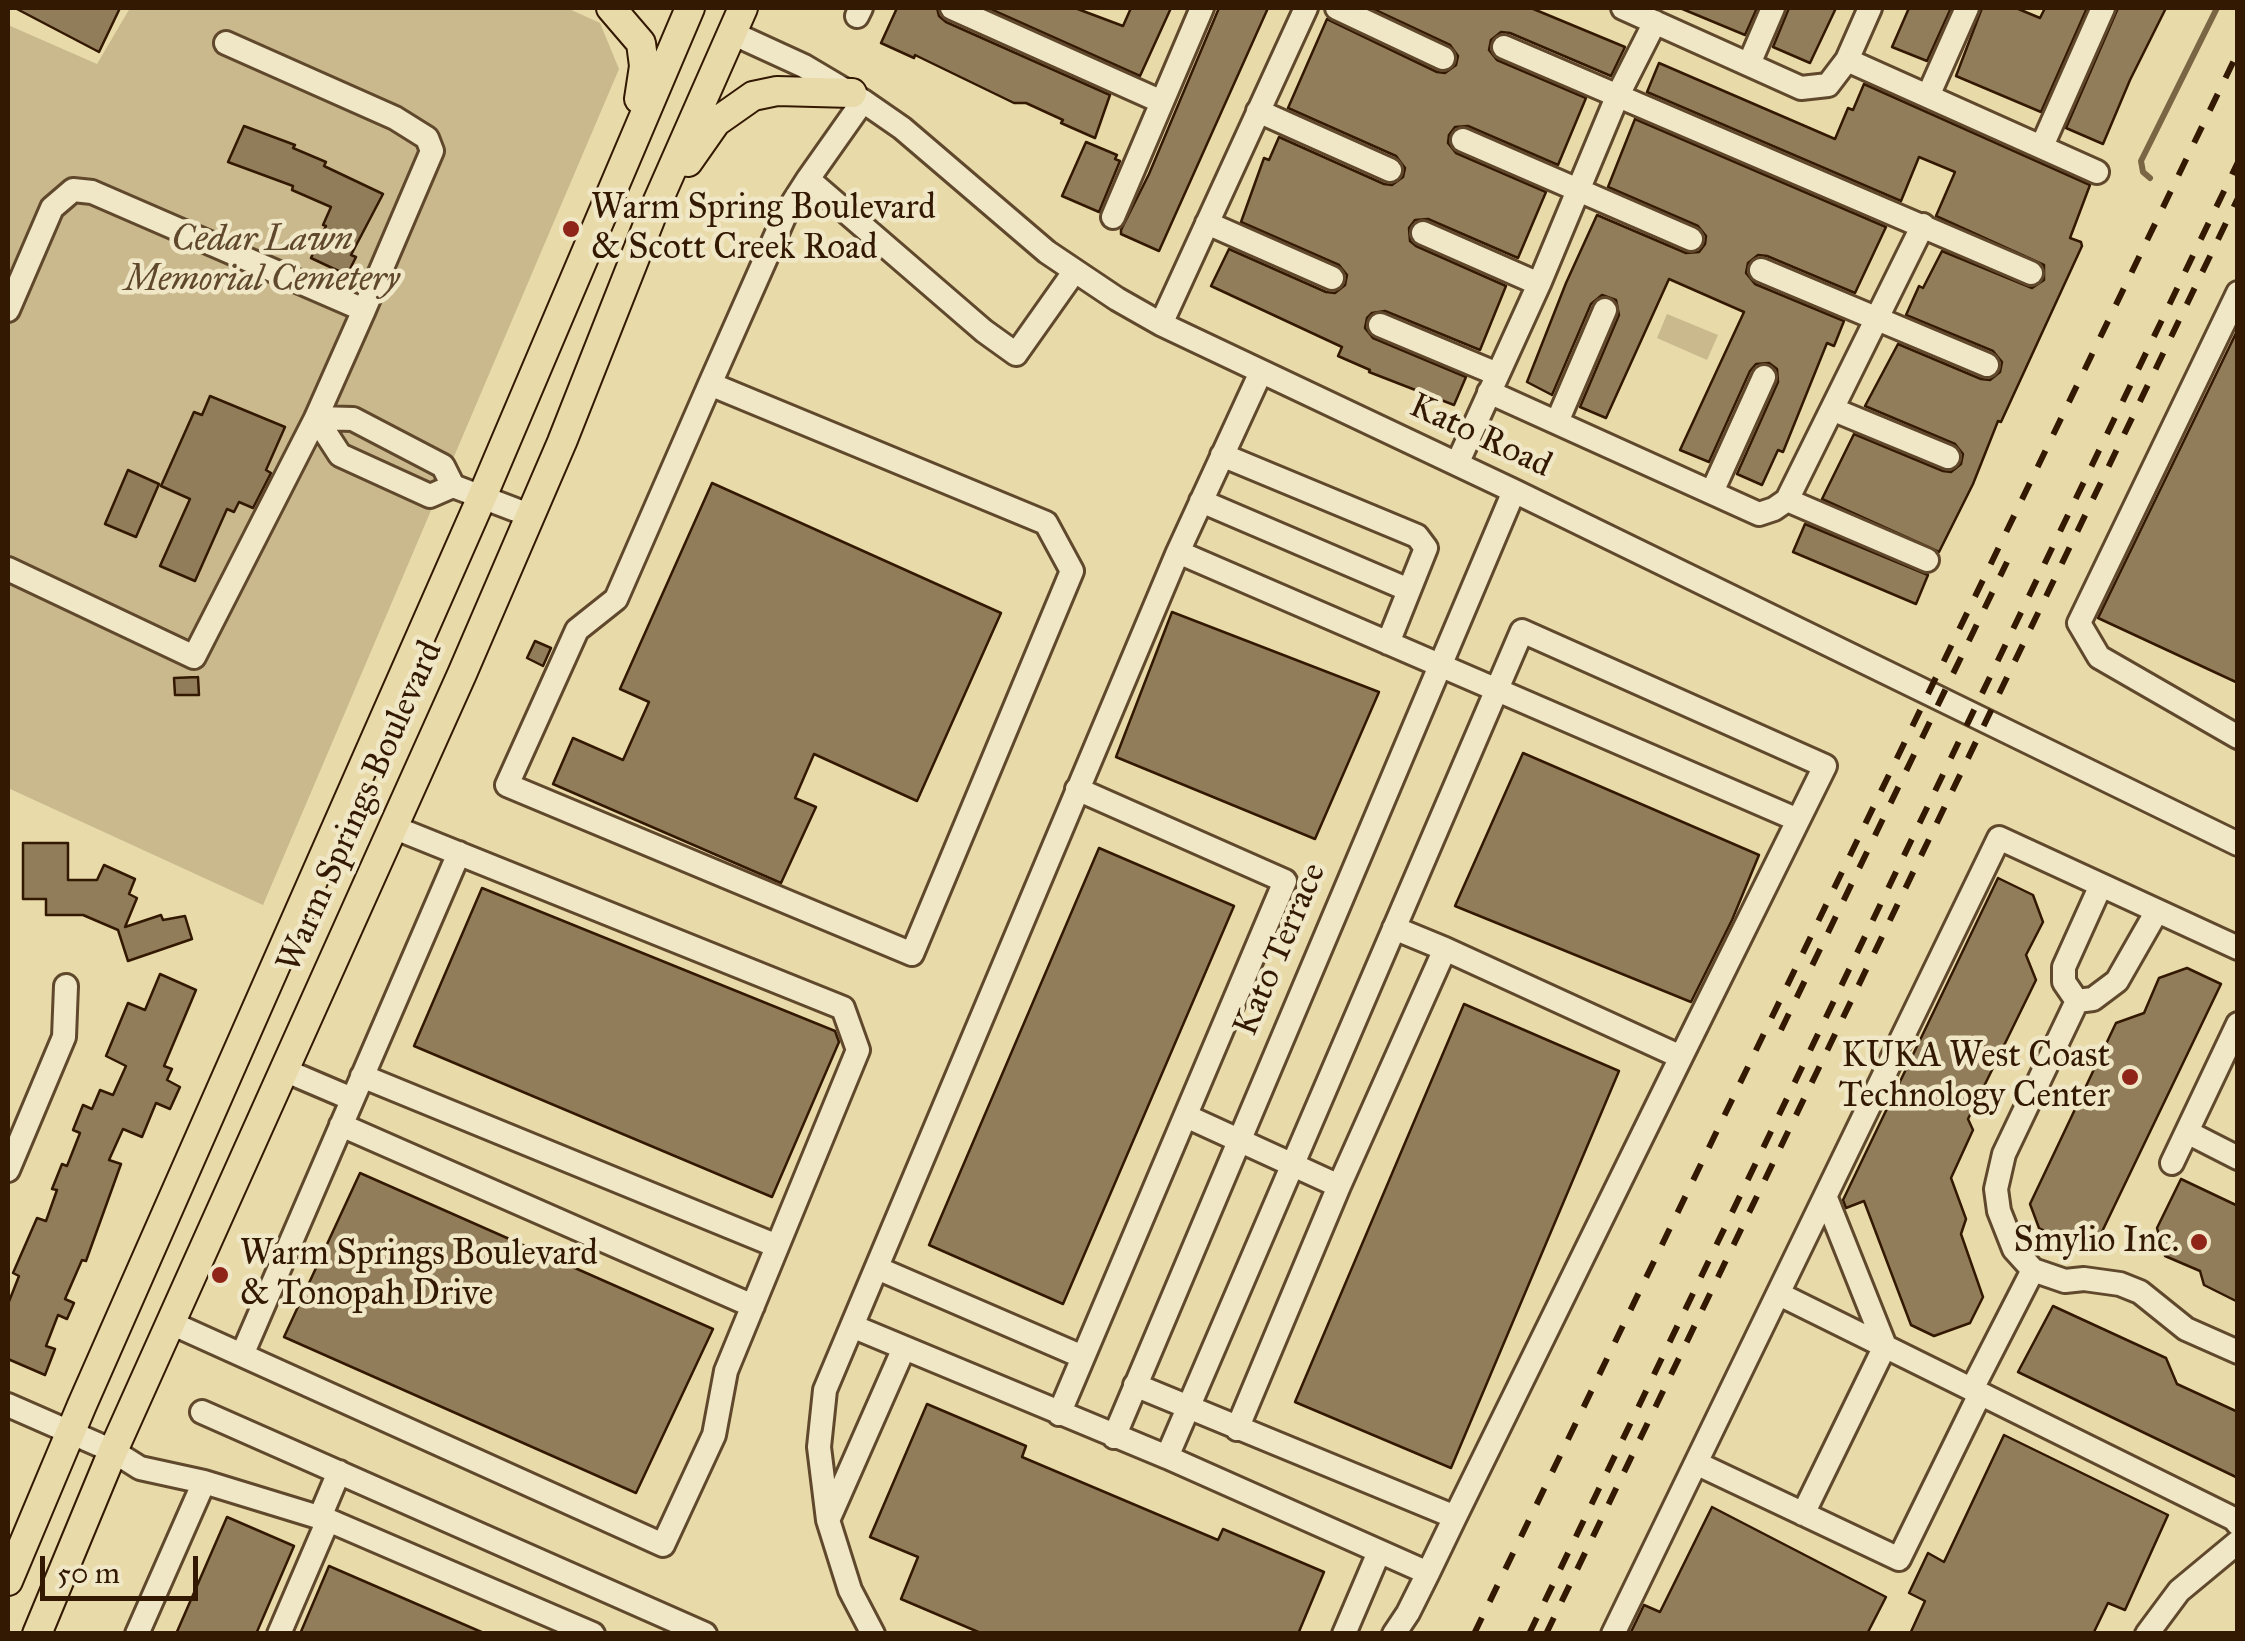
<!DOCTYPE html>
<style>
body{margin:0}
#map{position:relative;width:2245px;height:1641px;overflow:hidden;background:#e8daa9;font-family:"IM FELL Great Primer",serif}
canvas{display:block}
.frame{position:absolute;inset:0;border:10px solid #331802;pointer-events:none}
.scale{position:absolute;left:40px;top:1556px;width:158px;height:45px;box-sizing:border-box;border:5px solid #331802;border-top:0;padding-left:12px;font-size:30px;line-height:35px;white-space:nowrap;color:#331802;-webkit-text-stroke:8px #f0e7c7;paint-order:stroke}
</style>
<div id="map">
<canvas width="2245" height="1641"></canvas>
<div class="frame"></div>
<div class="scale">50 m</div>
</div>
<script>
const c = document.querySelector('canvas').getContext('2d');
c.lineJoin = 'round';
function fill(path, color) { c.fillStyle = color; c.fill(path, 'evenodd'); }
const toPath = rows => new Path2D(rows.map(r => 'M' + r).join(''));
function stroke(path, color, width, dash) { c.strokeStyle = color; c.lineWidth = width; c.lineCap = dash ? 'butt' : 'round'; c.setLineDash(dash || []); c.stroke(path); }
function label(font, color, halo, rows, align = 'center') {
  c.font = font + ' "IM FELL Great Primer",serif'; c.lineWidth = 9; c.setLineDash([]); c.textBaseline = 'middle'; c.strokeStyle = halo; c.fillStyle = color; for (const [text, x, y, turn = 0] of rows) {
    c.save(); c.translate(x, y); c.rotate((+turn || 0) * Math.PI / 180); c.textAlign = isNaN(turn) ? turn : align; if (halo) c.strokeText(text, 0, 0); c.fillText(text, 0, 0); c.restore();
  }
}
fill(toPath([
 [130,8,567,8,600,23,619,69,263,905,8,788,8,25,97,64],
 [1667,314,1718,335,1707,360,1657,338]
]), '#c9b98d');
stroke(toPath([
 [2150,178,2143,172,2141,161,2217,8]
]), '#7a6544', 6);
const building = toPath([
 [15,8,120,8,99,52,15,8],
 [897,8,937,8,939,16,946,22,1110,95,1095,138,1061,123,1063,120,1026,103,1014,103,915,55,914,58,881,43,897,8],
 [988,8,1075,8,1123,26,1131,8,1171,8,1140,76,988,8],
 [1219,8,1268,8,1159,251,1121,234,1121,230,1149,174,1219,8],
 [1371,8,1531,8,1625,47,1611,76,1510,33,1501,32,1491,40,1489,50,1497,60,1586,98,1558,165,1468,126,1455,127,1449,135,1448,143,1456,153,1546,192,1518,258,1428,219,1415,220,1409,228,1410,241,1416,246,1506,286,1480,350,1385,311,1372,313,1367,318,1365,328,1373,338,1466,377,1454,405,1369,372,1370,370,1338,356,1342,347,1211,286,1229,249,1326,292,1335,293,1345,285,1347,275,1339,265,1241,222,1264,158,1269,160,1279,137,1384,184,1392,185,1403,177,1405,168,1396,156,1288,108,1327,19,1437,72,1445,73,1456,65,1458,56,1450,45,1371,8],
 [1680,8,1757,8,1745,35,1680,8],
 [1789,8,1836,8,1810,63,1773,47,1789,8],
 [1909,8,1951,8,1927,61,1892,47,1909,8],
 [1982,8,2016,8,2040,18,2045,8,2087,8,2041,112,1956,76,1982,8],
 [2118,8,2166,8,2130,80,2103,144,2066,128,2118,8],
 [1659,63,1835,139,1848,108,1853,110,1864,84,2090,185,2070,238,2081,242,2082,246,2001,422,1998,421,1973,484,1939,552,1822,499,1854,434,1943,471,1951,472,1961,464,1963,454,1955,444,1865,406,1898,344,1981,379,1990,380,2000,372,2002,362,1993,351,1906,315,1919,286,1923,288,1942,251,2032,288,2044,280,2044,265,1936,216,1955,172,1919,157,1901,201,1647,92,1659,63],
 [1635,119,1886,227,1855,293,1767,256,1758,255,1748,263,1746,273,1755,284,1844,321,1834,346,1827,343,1783,452,1778,450,1762,485,1737,474,1778,382,1777,369,1769,363,1756,364,1750,371,1709,462,1680,450,1744,312,1669,279,1606,418,1580,407,1619,315,1616,300,1602,295,1591,304,1552,395,1527,382,1566,283,1597,215,1686,253,1699,252,1705,244,1706,236,1698,226,1608,187,1635,119],
 [244,126,295,145,293,148,326,162,324,166,383,194,351,255,356,257,347,275,311,258,326,226,323,225,331,207,292,190,293,186,228,162,244,126],
 [1086,142,1117,155,1115,159,1120,161,1099,212,1062,196,1086,142],
 [2238,329,2238,683,2098,618,2238,329],
 [210,396,285,427,266,470,271,473,253,508,239,502,234,512,227,509,195,581,160,566,190,499,161,486,194,412,202,415,210,396],
 [128,470,159,484,136,537,105,524,128,470],
 [712,483,1001,613,917,801,814,754,795,798,816,807,781,883,553,784,573,738,623,760,649,702,620,689,712,483],
 [1805,524,1928,575,1916,604,1793,552,1805,524],
 [1172,612,1379,692,1315,839,1116,757,1172,612],
 [535,641,551,648,543,666,527,658,535,641],
 [198,677,199,695,175,695,174,678,198,677],
 [1523,753,1759,855,1732,920,1691,1002,1455,906,1523,753],
 [23,843,68,843,68,880,97,880,104,865,135,879,129,894,137,898,125,927,161,915,163,920,185,916,192,939,128,961,118,930,83,915,46,915,46,899,23,899,23,843],
 [1099,848,1234,906,1063,1304,929,1245,1099,848],
 [1998,878,2033,895,2043,922,2026,955,2036,980,1968,1119,1973,1130,1951,1178,1966,1219,1961,1234,1983,1297,1970,1323,1934,1336,1911,1325,1864,1201,1846,1208,1843,1200,1998,878],
 [482,888,835,1031,839,1042,772,1197,414,1046,482,888],
 [2187,968,2221,984,2098,1240,2073,1246,2039,1228,2030,1204,2116,1023,2144,1013,2159,978,2187,968],
 [160,974,196,990,164,1066,172,1069,167,1080,180,1087,170,1109,156,1103,142,1137,123,1129,109,1160,121,1164,86,1261,82,1260,65,1299,74,1303,67,1319,58,1315,46,1346,55,1349,45,1375,8,1359,8,1304,19,1276,13,1273,37,1218,46,1221,57,1190,52,1189,62,1164,67,1166,80,1133,73,1130,83,1105,92,1109,100,1090,113,1095,126,1066,106,1056,128,1003,145,1010,160,974],
 [1464,1004,1619,1071,1451,1468,1295,1402,1464,1004],
 [360,1173,713,1329,636,1493,284,1337,360,1173],
 [2181,1179,2238,1206,2238,1302,2204,1285,2200,1271,2165,1256,2157,1228,2181,1179],
 [2053,1306,2166,1358,2177,1384,2238,1412,2238,1478,2018,1372,2053,1306],
 [927,1404,1026,1446,1022,1457,1218,1540,1223,1529,1324,1572,1298,1634,983,1634,901,1599,918,1557,870,1537,927,1404],
 [2004,1435,2168,1515,2125,1610,2108,1603,2093,1634,1910,1634,1925,1601,1909,1593,1928,1553,1944,1562,2004,1435],
 [1712,1507,1886,1597,1867,1634,1630,1634,1644,1605,1660,1612,1712,1507],
 [227,1517,294,1546,256,1634,176,1634,227,1517],
 [329,1566,486,1634,300,1634,329,1566]
]);
fill(building, '#917d59');
stroke(building, '#331802', 2.5);
const minor = toPath([
 [952,8,1162,102],
 [1337,8,1443,58],
 [1623,8,1801,88,1828,85,1847,60,1870,8],
 [857,16,861,8],
 [732,33,804,66,863,101,902,128,1047,252,1117,299,1161,324,1514,491,2238,844],
 [226,43,395,118,427,138,432,151,364,310],
 [1504,47,2031,273],
 [1847,60,2097,172],
 [1749,64,1773,8],
 [1928,96,1967,8],
 [863,101,808,179,984,331,1016,354,1074,272],
 [1258,111,1390,170],
 [1463,140,1691,239],
 [2042,146,2103,8],
 [1113,217,1202,8],
 [1207,223,1332,278],
 [1423,233,1539,284],
 [1761,270,1987,365],
 [2238,293,2079,623,2099,657,2238,737],
 [8,310,52,208,73,190,92,192,364,310,316,418,194,657,8,569],
 [1161,324,1306,8],
 [1380,325,1497,374],
 [710,384,1046,523,1072,571,912,954,507,785,577,630,616,599,710,384,785,215,808,179],
 [1489,392,1759,514,1774,509,1787,500,1923,225],
 [1832,409,1948,457],
 [316,418,353,419,443,466,453,486,529,515],
 [316,418,340,455,430,496,453,486],
 [1557,422,1605,310],
 [1222,455,1417,536,1426,548,1388,643],
 [1457,464,1539,284,1617,97,1655,22],
 [1712,492,1764,377],
 [1787,500,1927,560],
 [1201,501,1409,590],
 [1178,552,1798,820],
 [1394,928,1445,949],
 [2077,1001,2064,982,2064,967,2101,885],
 [284,1070,352,1099],
 [362,1076,777,1246],
 [1186,1116,1339,1186],
 [341,1125,753,1306],
 [2187,1132,2238,1158],
 [2172,1163,2238,1024],
 [8,1170,64,1037,66,986],
 [877,1268,1083,1357],
 [2033,1270,2065,1281,2084,1279,2120,1284,2140,1292,2186,1329,2238,1352],
 [1779,1294,2234,1519,2238,1524],
 [171,1323,663,1545,714,1435,726,1371,858,1050,843,1008,393,827],
 [852,1326,1167,1457],
 [242,1355,459,853],
 [1135,1385,1455,1517],
 [1972,1389,2033,1270,2014,1249,1999,1211,1996,1189,2004,1154,2077,1001,2093,999,2117,981,2157,911],
 [8,1405,113,1451,140,1468,204,1482,137,1634],
 [202,1412,705,1634],
 [1059,1414,1285,881,1077,789],
 [1237,1429,1339,1186,1445,949,1681,1057],
 [1114,1437,1514,491],
 [1698,1464,1899,1559,1980,1394],
 [204,1482,328,1520,593,1634],
 [1803,1514,1885,1346,1826,1198],
 [320,1517,339,1472],
 [829,1518,904,1348],
 [279,1634,328,1520],
 [873,1634,850,1590,828,1520,819,1447,825,1390,1178,552,1260,374],
 [1344,1634,1379,1552],
 [1394,1634,1408,1613,1428,1573,1455,1517,1681,1057,1825,766,1522,631,1167,1457,1428,1573],
 [1613,1634,1999,838,2238,948],
 [2147,1634,2179,1591,2238,1542]
]);
const major = toPath([
 [611,8,641,43,644,66,639,99],
 [688,162,716,122,753,96,777,91,852,93],
 [8,1581,82,1405,482,497,690,8],
 [37,1634,113,1451,462,674,562,442,653,212,743,8]
]);
stroke(minor, '#60482c', 28);
stroke(major, '#331802', 32);
stroke(minor, '#f0e7c7', 22);
stroke(major, '#e8daa9', 28);
stroke(toPath([
 [1781,1030,2007,562],
 [1474,1634,2238,52],
 [1529,1634,2238,162],
 [1546,1634,2238,198]
]), '#331802', 6, [18, 18]);
for (const [x, y, r, color] of [
 [571,229,10,"#8f2418"],
 [2130,1077,10,"#8f2418"],
 [2199,1242,10,"#8f2418"],
 [220,1275,10,"#8f2418"]
]) { const dot = new Path2D(); dot.arc(x, y, r, 0, 2 * Math.PI); c.fillStyle = color; c.fill(dot); stroke(dot, '#f0e7c7', 4); }
label('35px', '#331802', '#f0e7c7', [
 ["Warm Spring Boulevard",591,209],
 ["& Scott Creek Road",591,249],
 ["KUKA West Coast",2110,1057,"right"],
 ["Technology Center",2110,1097,"right"],
 ["Smylio Inc.",2179,1242,"right"],
 ["Warm Springs Boulevard",240,1255],
 ["& Tonopah Drive",240,1295]
], 'left');
label('italic 35px', '#60482c', '#f0e7c7', [
 ["Cedar Lawn",262,241],
 ["Memorial Cemetery",262,281]
]);
label('35px', '#331802', '#f0e7c7', [
 ["Kato Road",1480,437,25],
 ["Warm Springs Boulevard",361,807,-66],
 ["Kato Terrace",1281,950,-67]
]);
</script>
